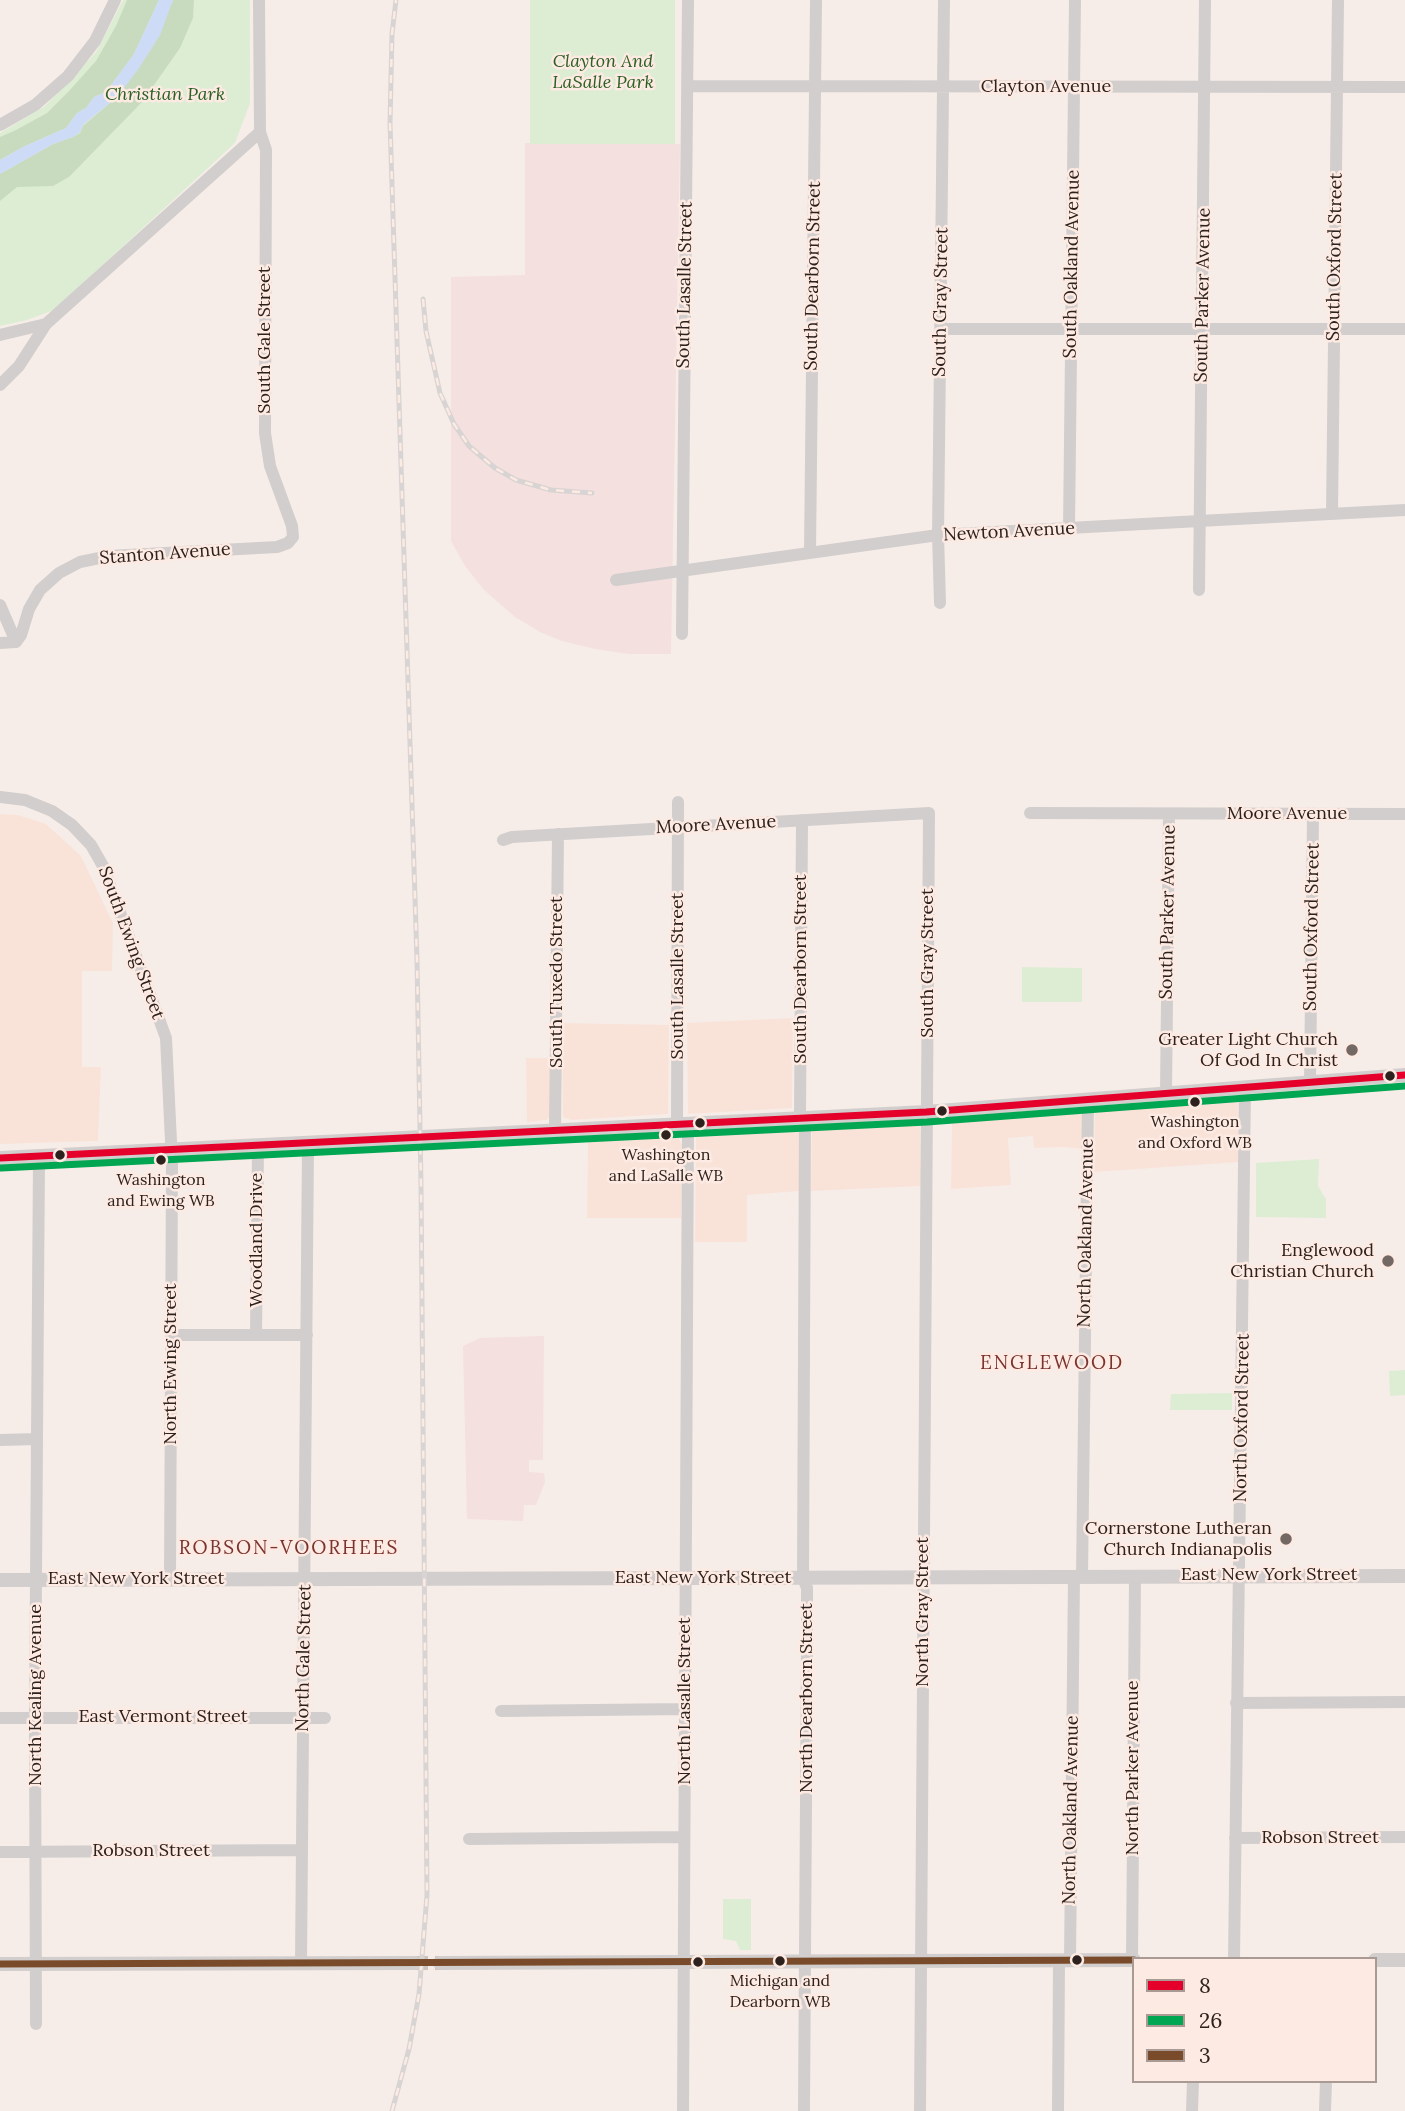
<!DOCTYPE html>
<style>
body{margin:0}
#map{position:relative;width:1405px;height:2111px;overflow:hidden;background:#f7ede8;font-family:Lora,serif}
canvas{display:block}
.legend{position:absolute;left:1132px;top:1957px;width:245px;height:126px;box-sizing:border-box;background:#fdeae2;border:2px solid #a99a93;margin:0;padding:9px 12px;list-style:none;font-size:21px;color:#2c211c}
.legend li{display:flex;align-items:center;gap:14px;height:35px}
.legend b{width:35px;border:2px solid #a99a93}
</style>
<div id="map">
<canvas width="1405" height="2111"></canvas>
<ul class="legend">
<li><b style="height:9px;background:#e4002b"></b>8</li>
<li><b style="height:9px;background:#00a651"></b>26</li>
<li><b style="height:9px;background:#7a4b2a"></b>3</li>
</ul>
</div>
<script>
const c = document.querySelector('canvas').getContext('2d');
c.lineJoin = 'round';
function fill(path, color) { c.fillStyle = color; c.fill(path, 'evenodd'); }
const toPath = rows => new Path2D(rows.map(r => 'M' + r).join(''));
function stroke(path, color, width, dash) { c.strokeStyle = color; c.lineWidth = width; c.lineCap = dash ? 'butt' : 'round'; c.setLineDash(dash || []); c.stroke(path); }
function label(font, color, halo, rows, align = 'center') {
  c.font = font + ' Lora,serif'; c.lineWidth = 5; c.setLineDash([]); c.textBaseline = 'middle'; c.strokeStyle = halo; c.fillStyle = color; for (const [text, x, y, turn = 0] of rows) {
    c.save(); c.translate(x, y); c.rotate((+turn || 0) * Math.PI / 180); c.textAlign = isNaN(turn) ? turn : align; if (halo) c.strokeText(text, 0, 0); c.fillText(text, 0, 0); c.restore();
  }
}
fill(toPath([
 [0,814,18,815,46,824,81,856,113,923,112,971,82,971,82,1067,101,1067,98,1141,0,1144],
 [793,1018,792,1108,688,1114,687,1023],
 [562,1023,669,1025,668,1114,571,1120,563,1117],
 [526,1058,551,1058,550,1117,546,1120,527,1122],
 [1238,1100,1239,1162,1094,1172,1095,1111],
 [1083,1112,1082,1149,1064,1147,1034,1148,1033,1136,1008,1138,1011,1185,951,1189,952,1121],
 [920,1124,921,1186,811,1191,812,1130],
 [800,1131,799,1191,747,1195,747,1242,695,1242,696,1136],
 [678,1137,682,1145,681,1218,587,1218,588,1141]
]), '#f9e3d9');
fill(toPath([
 [525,143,680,144,671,654,629,654,595,649,562,641,540,632,515,617,483,589,465,566,451,541,451,277,525,275],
 [544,1336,543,1460,529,1460,529,1472,544,1473,545,1482,536,1505,524,1505,523,1521,467,1519,463,1346,480,1338]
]), '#f4e0de');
fill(toPath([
 [123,0,250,0,250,103,235,143,54,310,27,320,0,326,0,133,45,106,96,52],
 [530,0,675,0,675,144,530,144],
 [1022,967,1082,968,1082,1002,1022,1002],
 [1319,1159,1318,1186,1326,1199,1326,1218,1256,1217,1256,1163],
 [1405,1370,1405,1395,1390,1396,1389,1371],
 [1232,1393,1232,1410,1170,1410,1171,1394],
 [723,1899,751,1899,751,1950,740,1950,736,1941,723,1939]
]), '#ddedd4');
fill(toPath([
 [127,0,159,0,134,54,106,92,94,97,86,108,77,113,66,128,23,147,0,160,0,137,16,130,47,113,69,91,96,61,116,26],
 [173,0,194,0,193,18,180,48,142,102,69,177,53,186,17,187,0,201,0,174,53,144,73,137,80,133,83,126,118,96,153,46]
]), '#c9dbbf');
fill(toPath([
 [159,0,173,0,160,35,139,68,118,96,83,125,80,132,73,137,53,144,0,174,0,160,23,147,66,128,77,113,86,108,94,97,106,92,134,54]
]), '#cedbf7');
stroke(toPath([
 [414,1963,440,1963]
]), '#cec4bf', 14, [14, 7]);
stroke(toPath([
 [688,86,1405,87],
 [0,125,35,105,68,76,95,41,115,0],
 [941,329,1405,329],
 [0,335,46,324,260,132,259,0],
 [0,385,19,366,46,324],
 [1332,514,1338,0],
 [1069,529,1075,0],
 [810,552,816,0],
 [616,580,938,535,1405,510],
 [1199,590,1205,0],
 [940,603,938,535,944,0],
 [0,605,16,642],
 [682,634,688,0],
 [0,643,16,642,21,635,29,609,40,590,59,573,80,562,109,556,277,547,288,543,293,537,292,526,270,466,265,433,266,150,260,132],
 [0,797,25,800,52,811,72,825,91,845,103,866,166,1038,172,1162,170,1579],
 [1030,813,1405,814],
 [503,840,512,837,929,813,920,2111],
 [1310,1083,1313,814],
 [1166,1093,1169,815],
 [800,1118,802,820],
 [677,1125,678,802],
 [555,1131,558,834],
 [171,1335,307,1335],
 [256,1335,258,1145],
 [0,1440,37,1439],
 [1082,1576,1088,1099],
 [1236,1703,1405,1702],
 [501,1711,685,1709],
 [0,1718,325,1718],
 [1235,1838,1405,1837],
 [469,1839,684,1837],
 [0,1852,302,1850],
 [1234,1959,1245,1087],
 [1070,1960,1074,1576],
 [1132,1960,1135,1576],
 [301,1963,308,1143],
 [36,2024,35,1718,39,1156],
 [683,2111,688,1124],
 [804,2111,807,1644,807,1588,803,1578,805,1118],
 [1058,2111,1059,1960],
 [1192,2111,1193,2081],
 [1325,2111,1326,2081]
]), '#d1cecd', 12);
stroke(toPath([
 [0,1158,926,1112,1405,1075],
 [0,1580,1405,1576],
 [1375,1960,1405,1960],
 [440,1963,1134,1960],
 [0,1964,414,1963]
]), '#d1cecd', 14);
const rail = toPath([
 [423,299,426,331,440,393,454,424,469,446,495,468,516,480,551,490,592,493],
 [392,2111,409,2049,419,1994,427,1895,421,1185,417,960,390,123,392,34,396,0]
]);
stroke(rail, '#d8d4d3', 5);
stroke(rail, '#fdeae2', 2.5, [8]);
stroke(toPath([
 [0,1158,926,1112,1405,1075]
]), '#e4002b', 7);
stroke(toPath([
 [1,1168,927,1122,1405,1086]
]), '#00a651', 7);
stroke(toPath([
 [0,1964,1134,1960]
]), '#7a4b2a', 7);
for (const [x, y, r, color] of [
 [1352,1050,7,"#736863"],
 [1390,1076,6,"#2c211c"],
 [1195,1102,6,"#2c211c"],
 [942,1111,6,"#2c211c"],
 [700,1123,6,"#2c211c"],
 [666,1135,6,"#2c211c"],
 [60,1155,6,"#2c211c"],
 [161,1160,6,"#2c211c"],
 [1388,1261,7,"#736863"],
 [1286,1539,7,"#736863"],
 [1077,1960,6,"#2c211c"],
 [780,1961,6,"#2c211c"],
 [698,1962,6,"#2c211c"]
]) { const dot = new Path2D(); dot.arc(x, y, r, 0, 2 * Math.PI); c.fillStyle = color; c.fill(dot); stroke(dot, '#fdeae2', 2.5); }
label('16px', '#2c211c', '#fdeae2', [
 ["Washington",1195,1122],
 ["and Oxford WB",1195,1143],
 ["Washington",666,1155],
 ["and LaSalle WB",666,1176],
 ["Washington",161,1180],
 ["and Ewing WB",161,1201],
 ["Michigan and",780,1981],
 ["Dearborn WB",780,2002]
]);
label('italic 18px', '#2a6023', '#fdeae2', [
 ["Clayton And",603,62],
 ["LaSalle Park",603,83],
 ["Christian Park",165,95]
]);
label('18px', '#2c211c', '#fdeae2', [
 ["Clayton Avenue",1046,87],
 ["South Oxford Street",1335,257,-89],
 ["South Oakland Avenue",1072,264,-89],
 ["South Dearborn Street",813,276,-89],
 ["South Lasalle Street",685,285,-89],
 ["South Parker Avenue",1203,295,-89],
 ["South Gray Street",941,302,-89],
 ["South Gale Street",265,340,-90],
 ["Newton Avenue",1009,532,-3],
 ["Stanton Avenue",165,554,-4],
 ["Moore Avenue",1287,814],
 ["Moore Avenue",716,825,-3],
 ["South Parker Avenue",1168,912,-89],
 ["South Oxford Street",1312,927,-89],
 ["South Ewing Street",131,943,70],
 ["South Gray Street",928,963,-90],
 ["South Dearborn Street",801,969,-90],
 ["South Lasalle Street",678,976,-90],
 ["South Tuxedo Street",557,982,-90],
 ["North Oakland Avenue",1086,1233,-89],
 ["Woodland Drive",257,1240,-90],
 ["North Ewing Street",171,1364,-90],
 ["North Oxford Street",1242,1418,-89],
 ["East New York Street",1269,1575],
 ["East New York Street",703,1578],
 ["East New York Street",136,1579],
 ["North Gray Street",923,1612,-90],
 ["North Gale Street",304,1658,-89],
 ["North Kealing Avenue",36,1695,-90],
 ["North Dearborn Street",807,1698,-90],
 ["North Lasalle Street",685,1701,-90],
 ["East Vermont Street",163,1717],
 ["North Parker Avenue",1133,1768,-90],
 ["North Oakland Avenue",1071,1810,-89],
 ["Robson Street",1320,1838],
 ["Robson Street",151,1851]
]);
label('18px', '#2c211c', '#fdeae2', [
 ["Greater Light Church",1338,1040],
 ["Of God In Christ",1338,1061],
 ["Englewood",1374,1251],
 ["Christian Church",1374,1272],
 ["Cornerstone Lutheran",1272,1529],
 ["Church Indianapolis",1272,1550]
], 'right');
c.letterSpacing = '2px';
label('19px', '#7a332f', '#fdeae2', [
 ["ENGLEWOOD",1052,1364],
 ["ROBSON-VOORHEES",289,1549]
]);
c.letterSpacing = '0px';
</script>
